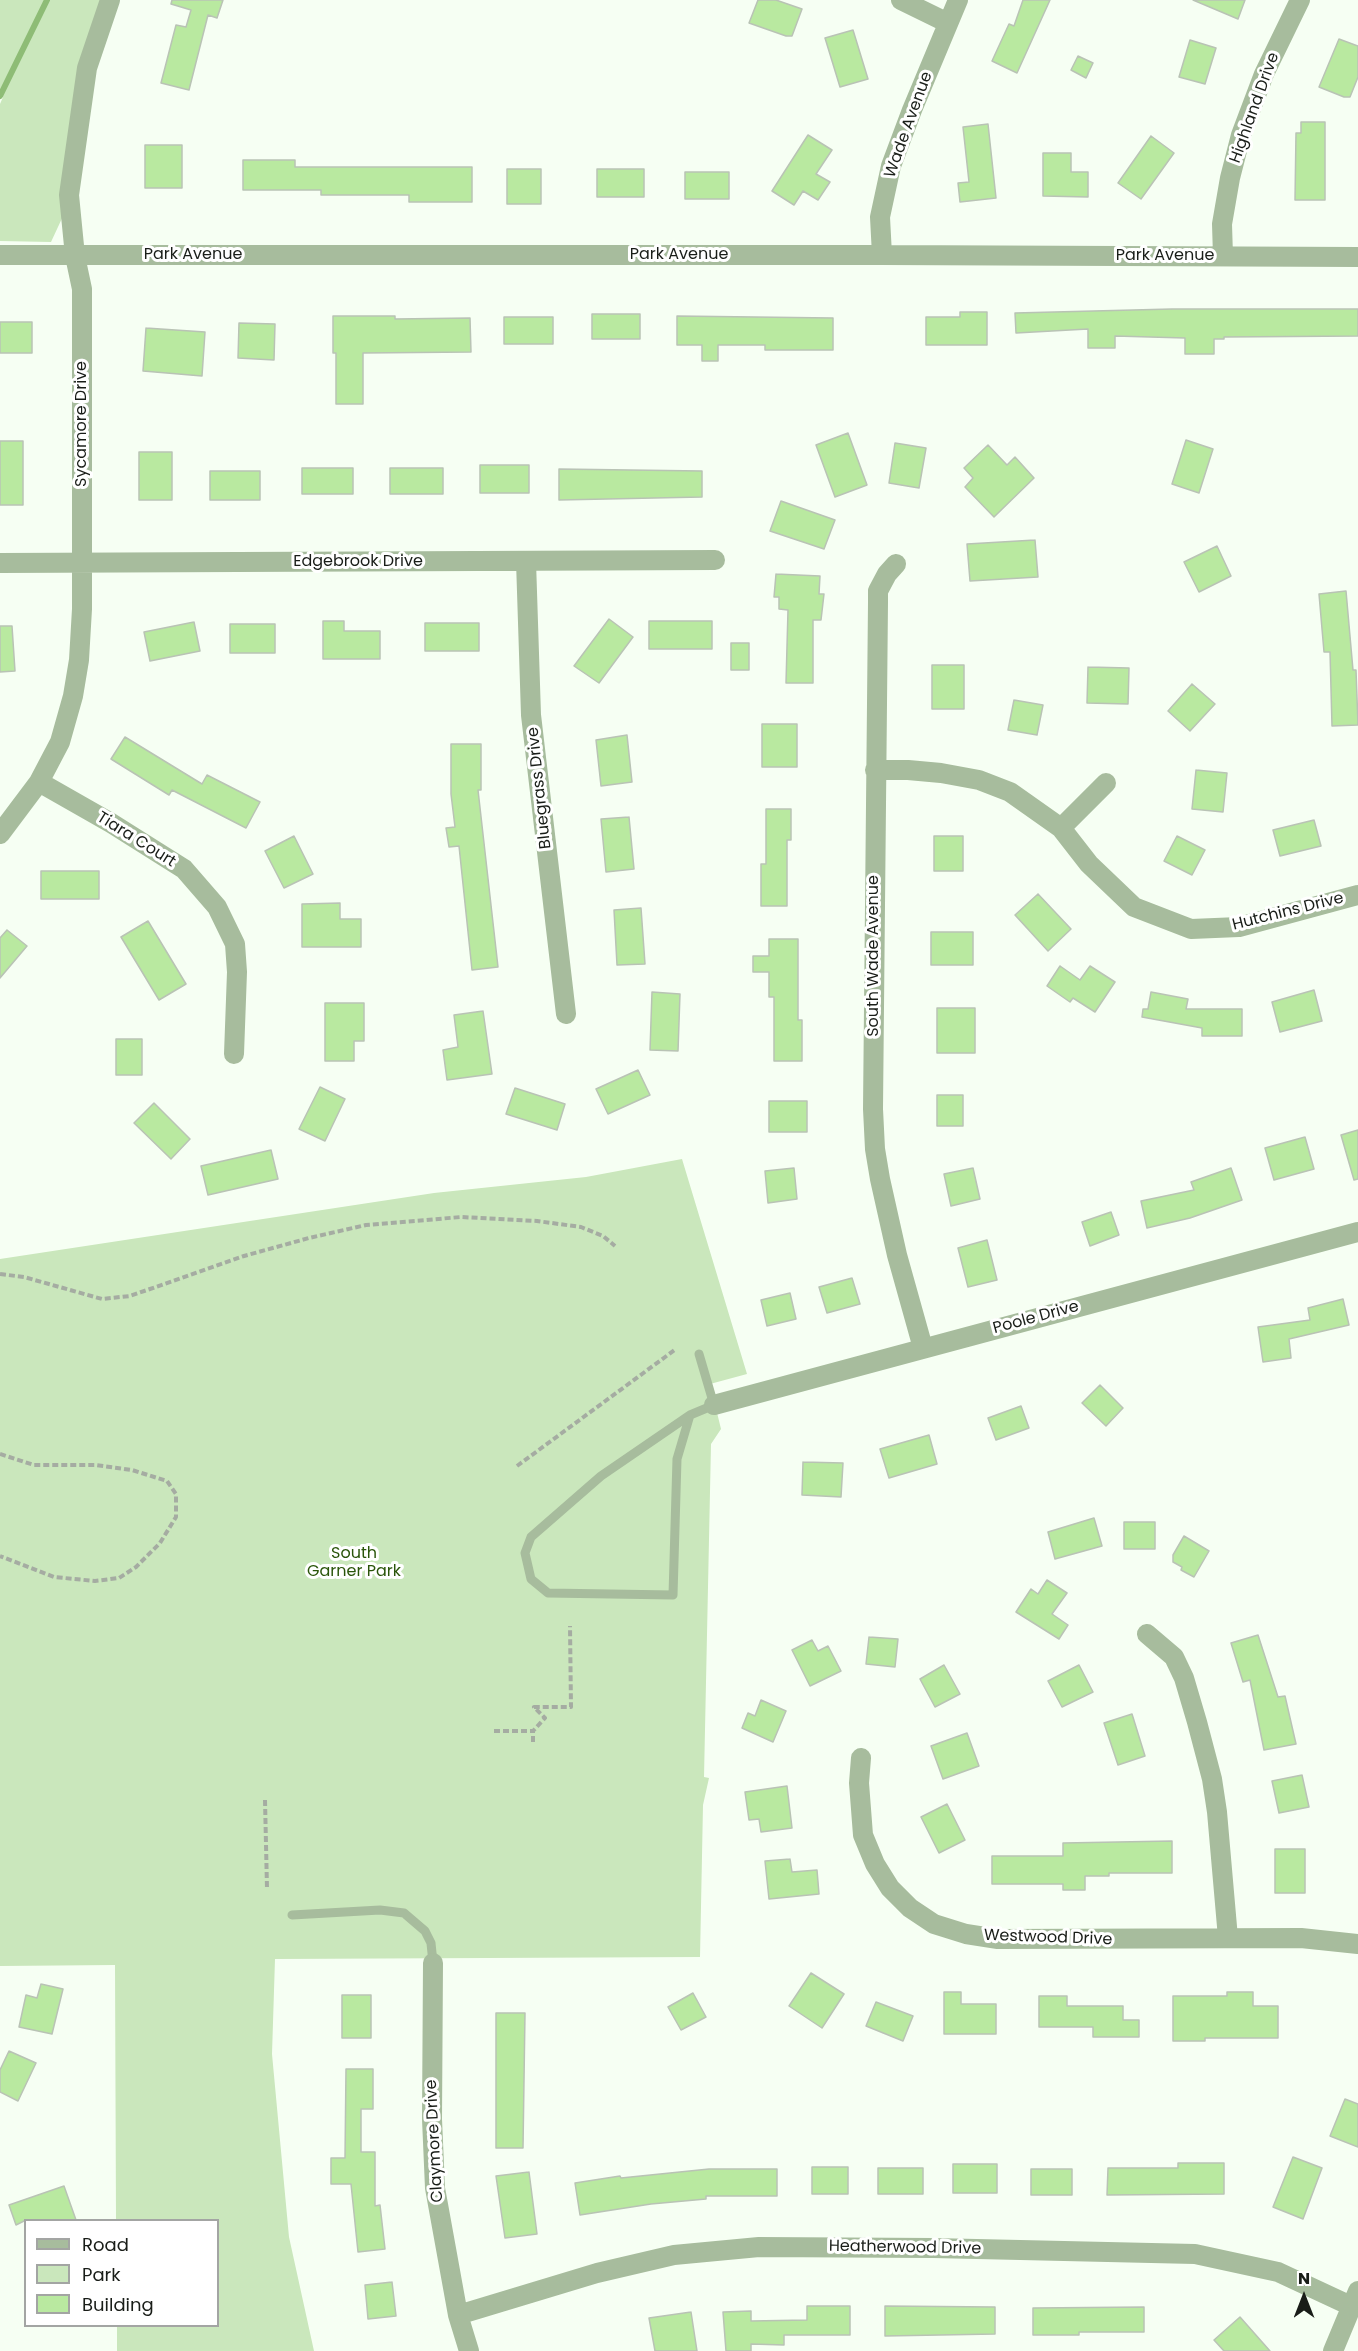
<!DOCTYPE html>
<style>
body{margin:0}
#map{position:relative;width:1358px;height:2351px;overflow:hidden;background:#f6fff3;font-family:Poppins,sans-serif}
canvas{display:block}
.legend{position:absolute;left:24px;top:2219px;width:195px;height:108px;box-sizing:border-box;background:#fff;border:2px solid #a3a5a3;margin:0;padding:8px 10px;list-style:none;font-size:18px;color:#191d18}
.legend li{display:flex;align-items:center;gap:12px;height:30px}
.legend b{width:30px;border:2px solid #a3a5a3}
.north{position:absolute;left:1274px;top:2267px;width:60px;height:60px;-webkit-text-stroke:4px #fff;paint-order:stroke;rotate:0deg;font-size:16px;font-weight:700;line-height:24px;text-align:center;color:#191d18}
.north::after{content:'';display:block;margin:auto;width:21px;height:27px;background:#191d18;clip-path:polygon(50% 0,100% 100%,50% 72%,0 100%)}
</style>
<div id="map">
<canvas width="1358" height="2351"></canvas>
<ul class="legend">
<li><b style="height:8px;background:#a7bc9d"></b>Road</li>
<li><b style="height:16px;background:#cae7bc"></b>Park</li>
<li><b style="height:16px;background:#b9e9a0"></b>Building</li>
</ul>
<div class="north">N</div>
</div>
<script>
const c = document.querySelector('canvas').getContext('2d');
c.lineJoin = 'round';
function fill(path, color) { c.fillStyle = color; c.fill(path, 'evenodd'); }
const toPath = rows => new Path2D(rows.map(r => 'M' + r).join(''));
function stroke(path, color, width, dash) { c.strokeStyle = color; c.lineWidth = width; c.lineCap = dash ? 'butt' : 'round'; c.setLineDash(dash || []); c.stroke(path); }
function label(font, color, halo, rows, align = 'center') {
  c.font = font + ' Poppins,sans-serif'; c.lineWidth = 6; c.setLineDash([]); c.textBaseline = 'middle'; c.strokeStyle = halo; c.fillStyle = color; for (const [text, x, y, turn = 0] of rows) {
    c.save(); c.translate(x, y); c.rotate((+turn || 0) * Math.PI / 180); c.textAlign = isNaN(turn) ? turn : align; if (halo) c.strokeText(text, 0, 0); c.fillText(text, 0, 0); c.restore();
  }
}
fill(toPath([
 [0,0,102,0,64,214,51,242,0,241,0,104,3,97,0,96],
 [682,1159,747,1374,710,1384,721,1429,711,1444,704,1777,709,1778,703,1805,700,1957,275,1959,272,2054,289,2237,314,2351,117,2351,117,2326,218,2326,218,2220,116,2220,115,1965,0,1966,0,1259,434,1193,586,1177]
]), '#cae7bc');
stroke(toPath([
 [0,96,47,0]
]), '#8ebc76', 6);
const building = toPath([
 [172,0,223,0,217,18,208,15,189,90,161,83,176,25,186,27,191,10,171,4,172,0],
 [758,0,776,0,802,9,792,36,786,36,749,23,758,0],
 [1023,0,1050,0,1017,73,992,61,1009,24,1014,26,1023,0],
 [1193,0,1245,0,1238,19,1193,0],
 [853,30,868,79,840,87,825,38,853,30],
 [1339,39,1358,46,1358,77,1350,97,1344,97,1319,87,1339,39],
 [1190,40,1216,48,1205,84,1179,77,1190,40],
 [1078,56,1093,63,1086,78,1071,70,1078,56],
 [1301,122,1325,122,1325,200,1295,200,1296,133,1301,133,1301,122],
 [988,124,996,198,960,202,958,183,969,182,963,127,988,124],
 [808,135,832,150,816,174,830,182,818,200,803,191,794,205,772,191,808,135],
 [1151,136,1174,153,1141,199,1118,183,1151,136],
 [145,145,182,145,182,188,145,188,145,145],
 [1043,153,1071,153,1071,172,1088,172,1088,197,1043,196,1043,153],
 [243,160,295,160,295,167,472,167,472,202,409,202,409,195,321,195,321,190,243,190,243,160],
 [507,169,541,169,541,204,507,204,507,169],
 [597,169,644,169,644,197,597,197,597,169],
 [685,172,729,172,729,199,685,199,685,172],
 [1172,309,1358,309,1358,336,1224,337,1224,339,1214,339,1214,354,1185,354,1185,338,1115,336,1115,348,1088,348,1088,329,1016,333,1015,313,1172,309],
 [960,312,987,312,987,345,926,345,926,317,960,317,960,312],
 [592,314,640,314,640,339,592,339,592,314],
 [333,316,395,316,395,319,470,318,471,352,363,353,363,404,336,404,336,353,333,353,333,316],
 [677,316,833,318,833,350,765,350,765,345,718,345,718,361,702,361,702,345,677,345,677,316],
 [504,317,553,317,553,344,504,344,504,317],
 [0,322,32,322,32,353,0,353,0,322],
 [239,323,275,324,274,360,238,358,239,323],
 [146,328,205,332,202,376,143,371,146,328],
 [848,433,867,485,835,497,816,445,848,433],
 [1186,440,1213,449,1199,493,1172,484,1186,440],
 [0,441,23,441,23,505,0,505,0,441],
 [895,443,926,448,919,488,889,483,895,443],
 [988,445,1007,465,1015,457,1034,478,994,517,965,487,973,478,964,468,988,445],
 [139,452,172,452,172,500,139,500,139,452],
 [480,465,529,465,529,493,480,493,480,465],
 [302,468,353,468,353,494,302,494,302,468],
 [390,468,443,468,443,494,390,494,390,468],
 [559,469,702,471,702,497,559,500,559,469],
 [210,471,260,471,260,500,210,500,210,471],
 [781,501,835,520,824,549,770,531,781,501],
 [1035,540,1038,577,970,581,967,544,1035,540],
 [1217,546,1231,576,1199,592,1184,562,1217,546],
 [776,574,820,576,819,594,824,594,821,620,813,620,813,683,786,683,788,610,779,609,779,597,774,597,776,574],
 [1346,591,1353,670,1356,670,1358,725,1332,726,1330,652,1324,652,1319,594,1346,591],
 [609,619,633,637,599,683,574,666,609,619],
 [323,621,344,621,344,631,380,631,380,659,323,659,323,621],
 [649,621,712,621,712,649,649,649,649,621],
 [194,622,200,651,150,661,144,632,194,622],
 [425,623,479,623,479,651,425,651,425,623],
 [230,624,275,624,275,653,230,653,230,624],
 [0,626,12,626,15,671,0,672,0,626],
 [731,643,749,643,749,670,731,670,731,643],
 [932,665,964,665,964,709,932,709,932,665],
 [1088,667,1129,668,1128,704,1087,703,1088,667],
 [1192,684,1215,704,1190,731,1168,711,1192,684],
 [1014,700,1043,705,1037,735,1008,730,1014,700],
 [762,724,797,724,797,767,762,767,762,724],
 [627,735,632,782,601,786,596,740,627,735],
 [125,737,202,784,207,775,260,802,246,828,172,790,169,795,111,759,125,737],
 [451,744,481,744,481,790,478,790,498,967,472,970,459,846,449,847,446,828,455,827,451,794,451,744],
 [1196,770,1227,773,1223,812,1192,809,1196,770],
 [766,809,791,809,791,840,787,840,787,906,761,906,761,864,766,864,766,809],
 [629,817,634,869,606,872,601,819,629,817],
 [1314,820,1321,846,1280,856,1273,830,1314,820],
 [294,836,313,874,284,888,265,851,294,836],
 [934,836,963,836,963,871,934,871,934,836],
 [1177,836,1205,850,1192,875,1164,861,1177,836],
 [41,871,99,871,99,899,41,899,41,871],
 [1038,894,1071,929,1048,951,1015,915,1038,894],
 [340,903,340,919,361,919,361,947,302,947,302,904,340,903],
 [641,908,645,964,617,965,614,910,641,908],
 [148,921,186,984,159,1000,121,937,148,921],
 [7,930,27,946,0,978,0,938,7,930],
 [931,932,973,932,973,965,931,965,931,932],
 [769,939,798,939,798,1020,802,1020,802,1061,774,1061,774,997,769,997,769,972,753,972,753,956,769,956,769,939],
 [1060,966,1080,980,1090,966,1115,982,1095,1012,1073,998,1070,1002,1047,986,1060,966],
 [1314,990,1322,1021,1280,1032,1272,1002,1314,990],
 [652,992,680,994,678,1051,650,1050,652,992],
 [1151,992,1188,999,1186,1009,1242,1009,1242,1036,1202,1036,1202,1028,1142,1017,1143,1009,1148,1009,1151,992],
 [325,1003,364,1003,364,1041,354,1041,354,1061,325,1061,325,1003],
 [937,1008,975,1008,975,1053,937,1053,937,1008],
 [483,1011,492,1074,447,1080,443,1050,458,1047,454,1015,483,1011],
 [116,1039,142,1039,142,1075,116,1075,116,1039],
 [638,1070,650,1095,608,1114,596,1089,638,1070],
 [320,1087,345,1099,325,1141,299,1129,320,1087],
 [515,1088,565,1104,557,1130,506,1114,515,1088],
 [937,1095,963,1095,963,1126,937,1126,937,1095],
 [769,1101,807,1101,807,1132,769,1132,769,1101],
 [154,1103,190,1139,171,1159,134,1123,154,1103],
 [1358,1130,1358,1179,1354,1180,1341,1135,1358,1130],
 [1305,1137,1314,1169,1274,1180,1265,1148,1305,1137],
 [271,1150,278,1179,208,1195,201,1166,271,1150],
 [794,1168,797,1199,768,1203,765,1171,794,1168],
 [973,1168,980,1199,951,1206,944,1174,973,1168],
 [1231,1168,1242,1200,1190,1218,1147,1228,1141,1201,1194,1190,1191,1182,1231,1168],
 [1111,1212,1119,1235,1090,1246,1082,1222,1111,1212],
 [987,1240,997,1280,968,1287,958,1248,987,1240],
 [852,1278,860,1304,827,1313,819,1287,852,1278],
 [790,1293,796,1319,767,1326,761,1300,790,1293],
 [1343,1299,1349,1325,1289,1339,1291,1358,1263,1362,1258,1327,1310,1320,1308,1308,1343,1299],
 [1100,1385,1123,1408,1106,1426,1082,1403,1100,1385],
 [1021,1406,1029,1428,996,1440,988,1418,1021,1406],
 [929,1435,937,1464,889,1478,880,1449,929,1435],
 [803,1462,843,1463,841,1497,802,1495,803,1462],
 [1094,1518,1102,1546,1055,1559,1048,1532,1094,1518],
 [1124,1522,1155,1522,1155,1549,1124,1549,1124,1522],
 [1184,1536,1209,1551,1194,1577,1181,1570,1182,1567,1173,1562,1173,1555,1184,1536],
 [1047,1580,1067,1593,1052,1614,1068,1625,1059,1639,1016,1612,1031,1589,1038,1594,1047,1580],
 [1258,1635,1278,1697,1285,1696,1296,1744,1264,1750,1250,1680,1243,1682,1231,1643,1258,1635],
 [869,1637,898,1639,895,1667,866,1664,869,1637],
 [812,1640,818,1651,828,1646,841,1671,810,1686,792,1650,812,1640],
 [944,1665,960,1694,935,1707,920,1679,944,1665],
 [1079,1665,1093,1692,1062,1707,1048,1681,1079,1665],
 [761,1700,786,1711,773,1742,742,1728,748,1713,755,1716,761,1700],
 [1132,1714,1145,1756,1118,1765,1104,1723,1132,1714],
 [967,1733,979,1766,943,1779,931,1746,967,1733],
 [1302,1775,1309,1807,1279,1813,1272,1781,1302,1775],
 [787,1786,792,1828,761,1832,759,1819,749,1820,745,1792,787,1786],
 [947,1804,965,1840,939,1853,921,1817,947,1804],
 [1172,1841,1172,1873,1109,1873,1109,1876,1085,1876,1085,1890,1063,1890,1063,1884,992,1884,992,1856,1063,1856,1063,1843,1172,1841],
 [1275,1849,1305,1849,1305,1893,1275,1893,1275,1849],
 [790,1859,792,1872,817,1870,819,1894,769,1899,765,1861,790,1859],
 [811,1973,844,1994,822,2028,789,2006,811,1973],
 [41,1984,63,1989,52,2034,19,2027,26,1995,37,1998,41,1984],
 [944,1992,961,1992,961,2004,996,2004,996,2034,944,2034,944,1992],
 [1227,1992,1253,1992,1253,2006,1278,2006,1278,2038,1205,2038,1205,2041,1173,2041,1173,1996,1227,1996,1227,1992],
 [693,1993,706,2017,681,2030,668,2007,693,1993],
 [342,1995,371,1995,371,2038,342,2038,342,1995],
 [1039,1996,1067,1996,1067,2006,1123,2006,1123,2020,1139,2020,1139,2037,1093,2037,1093,2027,1039,2027,1039,1996],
 [876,2002,913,2016,903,2041,866,2026,876,2002],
 [496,2013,525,2013,523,2148,496,2148,496,2013],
 [9,2051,36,2063,18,2101,0,2092,0,2070,9,2051],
 [346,2069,373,2069,373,2109,361,2109,361,2152,375,2152,375,2206,380,2205,385,2249,358,2252,351,2184,331,2184,331,2158,345,2158,346,2069],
 [1345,2099,1358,2104,1358,2147,1330,2136,1345,2099],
 [1293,2157,1322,2168,1303,2219,1273,2207,1293,2157],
 [1178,2163,1224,2163,1224,2194,1107,2195,1108,2168,1178,2168,1178,2163],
 [953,2164,997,2164,997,2193,953,2193,953,2164],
 [812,2167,848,2167,848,2194,812,2194,812,2167],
 [878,2168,923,2168,923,2194,878,2194,878,2168],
 [709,2169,777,2169,777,2196,706,2196,706,2199,651,2204,580,2215,575,2183,620,2176,621,2178,709,2169],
 [1031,2169,1072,2169,1072,2195,1031,2195,1031,2169],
 [529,2172,537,2234,505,2238,496,2176,529,2172],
 [64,2186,76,2220,26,2220,16,2225,9,2205,64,2186],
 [392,2282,396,2316,368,2319,365,2285,392,2282],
 [807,2306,850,2306,850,2335,784,2335,784,2345,751,2344,751,2351,726,2351,723,2312,751,2311,751,2321,807,2320,807,2306],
 [885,2306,995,2307,995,2334,885,2336,885,2306],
 [1144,2307,1144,2332,1079,2332,1079,2335,1033,2335,1033,2308,1144,2307],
 [691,2312,697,2351,655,2351,649,2318,691,2312],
 [1240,2317,1270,2351,1224,2351,1214,2340,1240,2317]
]);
fill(building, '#b9e9a0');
stroke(building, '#b9c3b5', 1.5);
stroke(toPath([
 [0,1274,24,1277,102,1299,130,1296,244,1256,309,1238,366,1225,461,1217,537,1221,581,1227,603,1236,615,1246],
 [0,1454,34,1465,95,1465,132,1470,167,1481,176,1494,176,1517,160,1543,136,1567,119,1578,95,1581,54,1577,0,1556],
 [517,1466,676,1349],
 [494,1731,533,1731,545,1718,534,1707,571,1707,570,1626],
 [533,1742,533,1731],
 [265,1800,267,1888]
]), '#a5aca2', 4, [6, 3]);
stroke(toPath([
 [690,1415,677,1459,673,1595,548,1593,531,1579,525,1553,531,1537,601,1476,690,1415,714,1405,699,1354],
 [292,1915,380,1910,404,1913,425,1931,431,1943,433,1963]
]), '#a7bc9d', 9);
stroke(toPath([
 [901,0,948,23],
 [0,255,882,255,1358,257],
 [882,255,880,217,891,166,912,110,958,0],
 [1223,256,1222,224,1230,178,1241,135,1264,74,1300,0],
 [526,561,531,715,566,1014],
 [0,563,715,560],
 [896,564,887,574,878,591,878,602,873,1109,875,1149,880,1179,897,1255,923,1348],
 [875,770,908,770,941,773,979,780,1010,792,1061,828,1089,864,1134,907,1191,929,1239,927,1358,895],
 [39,782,111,823,184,869,217,907,235,944,237,972,234,1054],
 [1061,828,1106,783],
 [0,834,39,782,60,742,73,696,79,660,82,609,82,289,75,256,69,195,87,68,110,0],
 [714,1405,1358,1232],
 [1147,1634,1174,1657,1184,1678,1197,1722,1212,1779,1217,1812,1228,1938],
 [861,1758,859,1783,863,1835,875,1864,890,1888,910,1908,934,1924,966,1934,998,1939,1301,1938,1358,1944],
 [433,1963,432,2119,435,2188,458,2315,469,2351],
 [458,2315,597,2273,674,2255,759,2247,933,2248,1195,2254,1278,2272,1351,2306],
 [1333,2351,1358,2291]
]), '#a7bc9d', 20);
label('16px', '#191d18', '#fff', [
 ["Highland Drive",1255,108,-70],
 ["Wade Avenue",909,125,-70],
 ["Park Avenue",193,255],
 ["Park Avenue",679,255],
 ["Park Avenue",1165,256],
 ["Sycamore Drive",82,424,-90],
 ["Edgebrook Drive",358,562],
 ["Bluegrass Drive",540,788,-96],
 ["Tiara Court",136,840,32],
 ["Hutchins Drive",1288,912,-14],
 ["South Wade Avenue",874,956,-90],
 ["Poole Drive",1036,1318,-15],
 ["Westwood Drive",1048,1938,2],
 ["Claymore Drive",435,2141,-93],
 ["Heatherwood Drive",905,2248,1]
]);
label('16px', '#2a550a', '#fff', [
 ["South",354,1554],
 ["Garner Park",354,1572]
]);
</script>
